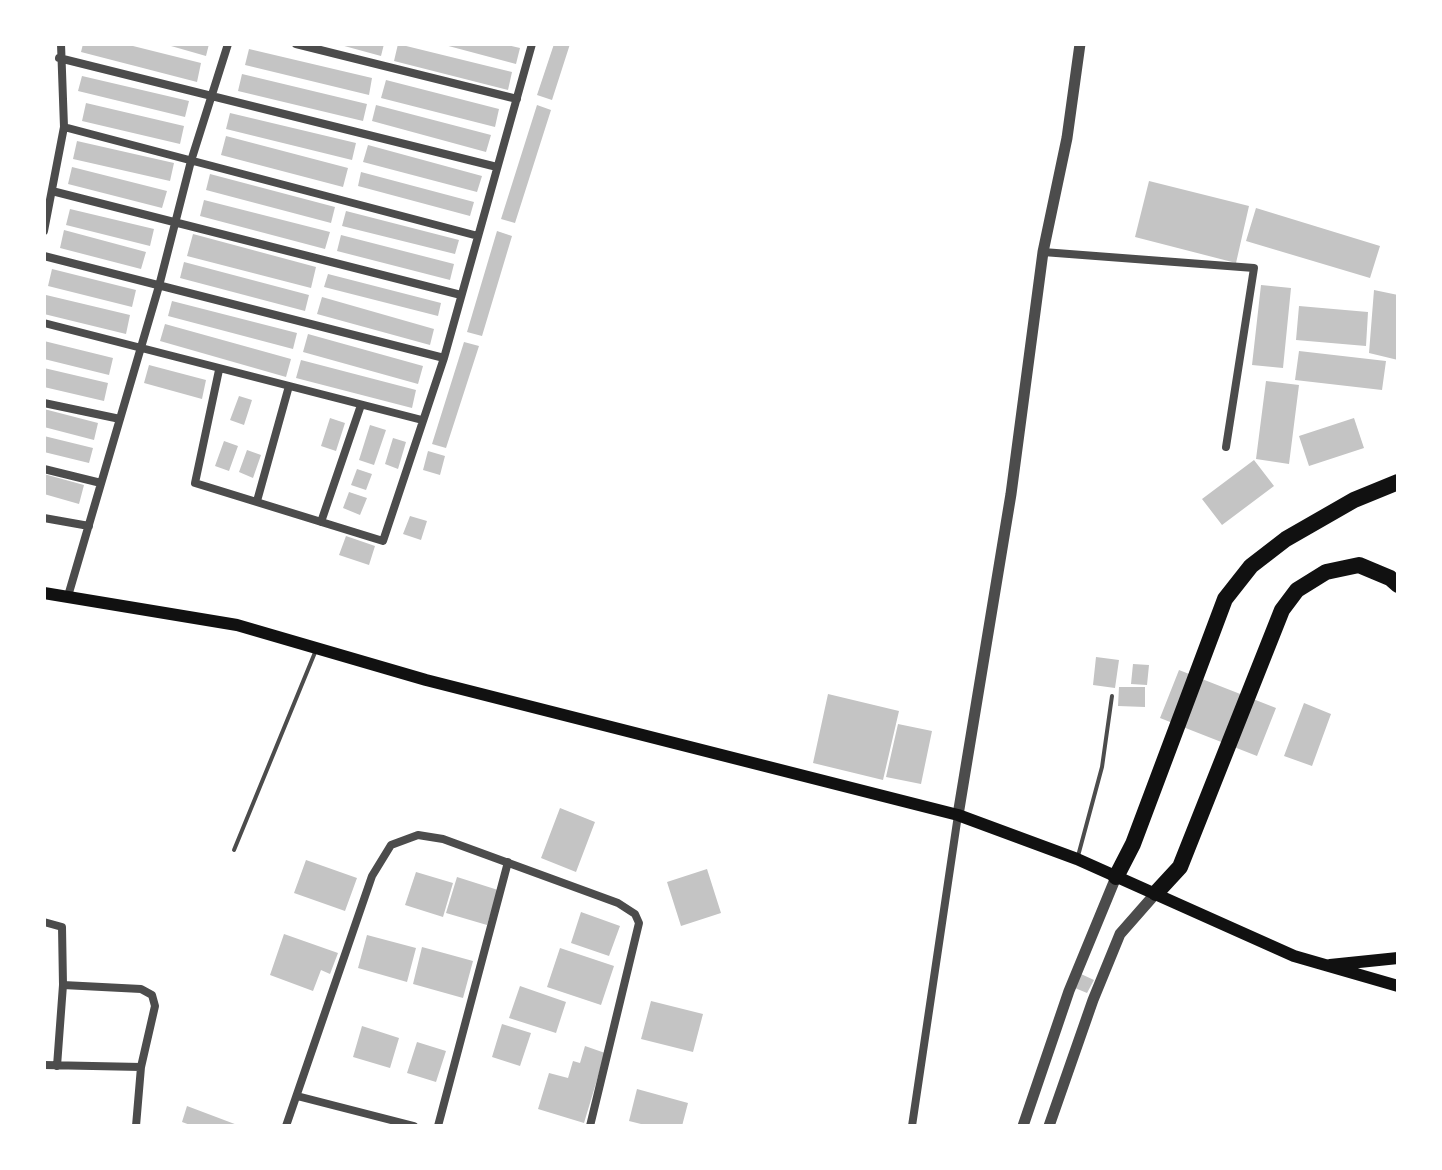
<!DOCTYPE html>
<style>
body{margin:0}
#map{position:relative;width:1442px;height:1170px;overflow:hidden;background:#fff;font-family:Mulish,sans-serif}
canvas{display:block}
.frame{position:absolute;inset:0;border:46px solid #fff;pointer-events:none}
</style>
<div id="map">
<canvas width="1442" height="1170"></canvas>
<div class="frame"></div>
</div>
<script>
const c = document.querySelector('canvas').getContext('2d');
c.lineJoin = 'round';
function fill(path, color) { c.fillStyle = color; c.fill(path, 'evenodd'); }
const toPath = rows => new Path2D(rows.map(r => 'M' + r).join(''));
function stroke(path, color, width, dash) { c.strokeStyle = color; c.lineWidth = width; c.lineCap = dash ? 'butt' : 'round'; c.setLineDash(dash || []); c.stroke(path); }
fill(toPath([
 [83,44,125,44,201,63,197,82,81,52],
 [164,44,209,44,206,56],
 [337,44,384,44,381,56],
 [398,44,512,72,508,90,394,61],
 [441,44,503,44,520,48,516,64],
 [554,44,570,44,552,100,537,95],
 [249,49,372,78,369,95,245,65],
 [242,74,367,104,363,121,238,91],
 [82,76,189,101,185,117,78,91],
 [386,80,499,109,495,127,381,98],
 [86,103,184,126,180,144,82,121],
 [376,105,491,135,486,152,372,121],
 [537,105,551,110,515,223,501,219],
 [230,113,356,143,352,160,226,129],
 [226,136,348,168,343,187,221,155],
 [77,141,174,163,170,181,73,159],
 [368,145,482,176,477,192,363,162],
 [72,167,167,191,162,208,68,184],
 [361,172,474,202,470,216,358,186],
 [210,174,335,207,331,223,206,190],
 [1149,181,1249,206,1236,263,1135,237],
 [204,200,330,232,325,249,200,216],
 [1256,208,1380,246,1370,278,1246,241],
 [70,209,154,229,150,246,66,225],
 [346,211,459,240,455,254,342,226],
 [64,230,146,252,141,269,60,248],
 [497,231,512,236,482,336,467,332],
 [193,234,316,267,311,288,187,256],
 [341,235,454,264,450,280,337,251],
 [184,262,309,295,305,311,180,278],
 [52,269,136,290,132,307,48,286],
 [328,274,441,303,438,316,324,287],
 [1261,285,1291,288,1283,368,1252,365],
 [1374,290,1398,295,1398,360,1369,353],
 [46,295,130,315,126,334,44,314],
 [322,297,434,329,430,345,317,314],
 [172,301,297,333,293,349,168,316],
 [1299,306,1368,312,1366,346,1296,340],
 [165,324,291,359,286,377,160,341],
 [308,334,423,366,418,384,303,352],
 [44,341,113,358,109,375,44,359],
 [464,342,479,346,446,448,432,444],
 [1299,351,1386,361,1382,390,1295,380],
 [301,360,416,390,412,408,296,378],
 [149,365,206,380,202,399,144,383],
 [44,368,108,383,104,401,44,387],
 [1266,381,1299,385,1289,464,1256,459],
 [239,396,252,400,244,425,230,420],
 [44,409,98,423,94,440,44,427],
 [330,418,345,423,336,451,321,446],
 [1354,418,1364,448,1309,466,1299,436],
 [370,425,386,430,374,465,359,460],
 [44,436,93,448,89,463,44,452],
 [393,438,406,442,398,469,385,464],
 [224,441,238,446,229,471,215,466],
 [247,450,261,455,253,478,239,472],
 [428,451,445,456,440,475,423,470],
 [1254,460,1274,486,1222,525,1202,499],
 [357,469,372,474,366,490,351,485],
 [44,474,84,485,79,504,44,494],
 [349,492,367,498,360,515,343,508],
 [410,516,427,521,421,540,403,534],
 [346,536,375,546,369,565,339,555],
 [1096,657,1119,660,1115,688,1093,685],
 [1133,664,1149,665,1147,685,1131,684],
 [1179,670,1276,708,1257,756,1160,718],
 [1119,687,1145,687,1145,707,1118,706],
 [828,694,899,711,883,780,813,763],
 [1304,703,1331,714,1312,766,1284,756],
 [898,724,932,731,921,784,886,777],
 [560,808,595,822,576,872,541,858],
 [306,860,357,878,345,911,294,893],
 [707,869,721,913,681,926,667,882],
 [416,872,453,883,443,917,405,905],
 [457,877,498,890,487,925,446,913],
 [581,912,620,926,609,956,571,943],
 [284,934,338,953,330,974,321,970,313,991,270,975],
 [367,935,416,948,407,982,358,968],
 [422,947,473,961,463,998,413,984],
 [560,948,614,966,601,1005,547,987],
 [1081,974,1094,980,1087,993,1075,988],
 [520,986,566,1002,556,1033,509,1018],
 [651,1001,703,1014,693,1052,641,1039],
 [502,1024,531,1033,520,1066,492,1057],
 [362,1026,399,1038,390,1068,353,1057],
 [417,1042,446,1051,436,1082,407,1073],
 [585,1046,605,1053,584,1123,538,1109,549,1073,568,1078,573,1061,580,1063],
 [637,1089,688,1103,682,1126,649,1126,629,1121],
 [187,1106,240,1126,193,1126,182,1122]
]), '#c4c4c4');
stroke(toPath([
 [234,850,316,650],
 [1078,856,1102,767,1112,696]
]), '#4c4c4c', 4);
stroke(toPath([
 [296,44,517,99],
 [59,58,497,167],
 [64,127,478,236],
 [52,191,461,295],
 [44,231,64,127,61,44],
 [1043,252,1254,268,1226,447],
 [44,256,444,358],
 [44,323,422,420],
 [219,370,195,483,383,541,444,358,532,44],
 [44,403,120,419],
 [44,469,101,483],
 [257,501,289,386],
 [44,518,89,526],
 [321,522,361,405],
 [68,596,159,286,191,161,228,44],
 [44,922,62,927,63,985,141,989,152,995,155,1006,141,1067,136,1126],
 [44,1065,141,1067],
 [57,1066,63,985],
 [297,1096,414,1126],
 [286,1126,372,876,391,845,418,835,443,839,618,903,635,914,639,923,590,1126],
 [438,1126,508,862],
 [912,1126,958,815]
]), '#4c4c4c', 8);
stroke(toPath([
 [958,815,1011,494,1043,252,1067,138,1080,44],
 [1023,1126,1069,991,1116,877],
 [1049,1126,1093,1000,1120,934,1156,893]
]), '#4c4c4c', 11);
stroke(toPath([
 [44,593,237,625,426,680,958,815,1077,859,1294,956,1398,986],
 [1330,965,1398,958]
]), '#111', 12);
stroke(toPath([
 [1116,877,1133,844,1225,599,1251,566,1286,539,1354,500,1398,482],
 [1156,893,1180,867,1282,610,1297,590,1326,572,1359,565,1390,578,1398,585]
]), '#111', 16);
</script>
